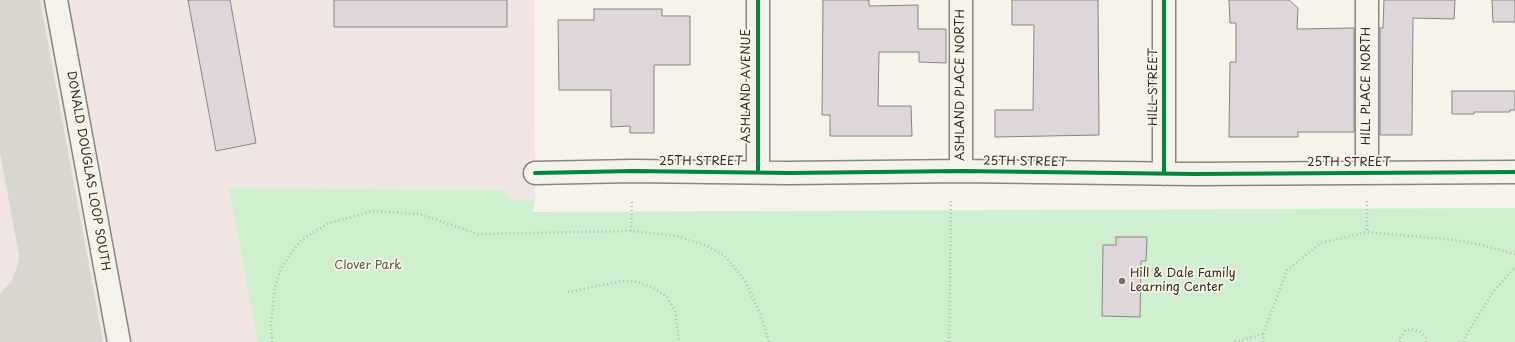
<!DOCTYPE html>
<style>
body{margin:0}
canvas{display:block;background:#f7f3ea}
</style>
<canvas width="1515" height="342"></canvas>
<script>
const c = document.querySelector('canvas').getContext('2d');
c.lineJoin = 'round';
function fill(path, color) { c.fillStyle = color; c.fill(path, 'evenodd'); }
const toPath = rows => new Path2D(rows.map(r => 'M' + r).join(''));
function stroke(path, color, width, dash) { c.strokeStyle = color; c.lineWidth = width; c.lineCap = dash ? 'butt' : 'round'; c.setLineDash(dash || []); c.stroke(path); }
function label(font, color, halo, rows, align = 'center') {
  c.font = font + ' "Playpen Sans",sans-serif'; c.lineWidth = 3.5; c.setLineDash([]); c.textBaseline = 'middle'; c.strokeStyle = halo; c.fillStyle = color; for (const [text, x, y, turn = 0] of rows) {
    c.save(); c.translate(x, y); c.rotate((+turn || 0) * Math.PI / 180); c.textAlign = isNaN(turn) ? turn : align; if (halo) c.strokeText(text, 0, 0); c.fillText(text, 0, 0); c.restore();
  }
}
fill(toPath([
 [0,0,534,0,535,199,511,200,502,190,230,188,258,342,0,342]
]), '#f0e5e2');
fill(toPath([
 [229,188,502,190,511,200,535,199,533,212,1515,208,1515,342,258,342]
]), '#cef0ce');
stroke(toPath([
 [6,0,69,342],
 [0,332,22,319,41,299,50,274,53,258]
]), '#d9d6cf', 67);
const building = toPath([
 [188,0,230,0,256,143,216,151,188,0],
 [334,0,507,0,507,27,334,27,334,0],
 [823,0,869,0,869,6,918,5,918,29,946,29,946,63,919,62,919,52,879,52,878,106,911,106,912,136,830,136,830,115,822,115,823,0],
 [1012,0,1098,0,1099,135,995,137,995,110,1033,110,1034,25,1012,25,1012,0],
 [1229,0,1289,0,1298,8,1297,29,1354,28,1354,132,1298,132,1298,137,1229,137,1230,62,1236,62,1236,23,1230,23,1229,0],
 [1384,0,1455,0,1454,19,1413,18,1412,135,1380,135,1380,28,1383,28,1384,0],
 [1492,0,1515,0,1515,22,1493,22,1492,0],
 [594,9,662,9,662,16,690,16,690,65,654,65,654,133,630,133,630,126,611,127,611,90,559,90,558,20,594,20,594,9],
 [1452,91,1515,91,1515,110,1510,110,1510,112,1474,112,1474,114,1452,114,1452,91],
 [1116,237,1147,237,1146,261,1141,261,1140,317,1102,316,1103,245,1116,245,1116,237]
]);
fill(building, '#dfd6da');
stroke(building, '#878581', 1);
const minor = toPath([
 [56,0,119,342],
 [961,0,961,171],
 [1164,0,1164,174],
 [758,171,758,0],
 [1367,172,1367,0],
 [535,173,633,171,789,173,961,171,1194,174,1515,172]
]);
stroke(minor, '#878581', 25);
stroke(toPath([
 [1367,201,1367,232],
 [631,231,632,199],
 [568,292,623,281,637,282,652,287,667,297,675,311,679,342],
 [272,342,271,323,275,288,281,268,301,240,329,223,373,211,419,214,478,234,631,231,676,236,707,246,724,255,744,279,760,313,769,342],
 [949,342,951,201],
 [1235,342,1263,334],
 [1263,342,1263,334,1287,270,1321,243,1367,232,1454,240,1477,244,1515,254],
 [1400,342,1400,338,1405,331,1412,329,1420,332,1426,338,1426,342],
 [1464,342,1464,339,1493,292,1515,267]
]), '#bbb8b4', 2.5, [1, 3]);
stroke(minor, '#f5f2ec', 22);
stroke(toPath([
 [1164,0,1164,174],
 [758,171,758,0],
 [535,173,633,171,789,173,961,171,1194,174,1515,172]
]), '#00873e', 4);
for (const [x, y, r, color] of [
 [1122,281,4,"#72716e"]
]) { const dot = new Path2D(); dot.arc(x, y, r, 0, 2 * Math.PI); c.fillStyle = color; c.fill(dot); stroke(dot, '#fcf5e5', 1.5); }
label('12px', '#2b2b2b', '#fcf5e5', [
 ["ASHLAND PLACE NORTH",961,85,-90],
 ["ASHLAND AVENUE",747,86,-90],
 ["HILL PLACE NORTH",1367,86,-90],
 ["HILL STREET",1154,87,-90],
 ["25TH STREET",701,162],
 ["25TH STREET",1025,162,1],
 ["25TH STREET",1349,163],
 ["DONALD DOUGLAS LOOP SOUTH",88,171,80]
]);
label('12px', '#4c5c4e', '#fcf5e5', [
 ["Clover Park",368,266]
]);
label('12px', '#2b2b2b', '#fcf5e5', [
 ["Hill & Dale Family",1130,274],
 ["Learning Center",1130,288]
], 'left');
</script>
